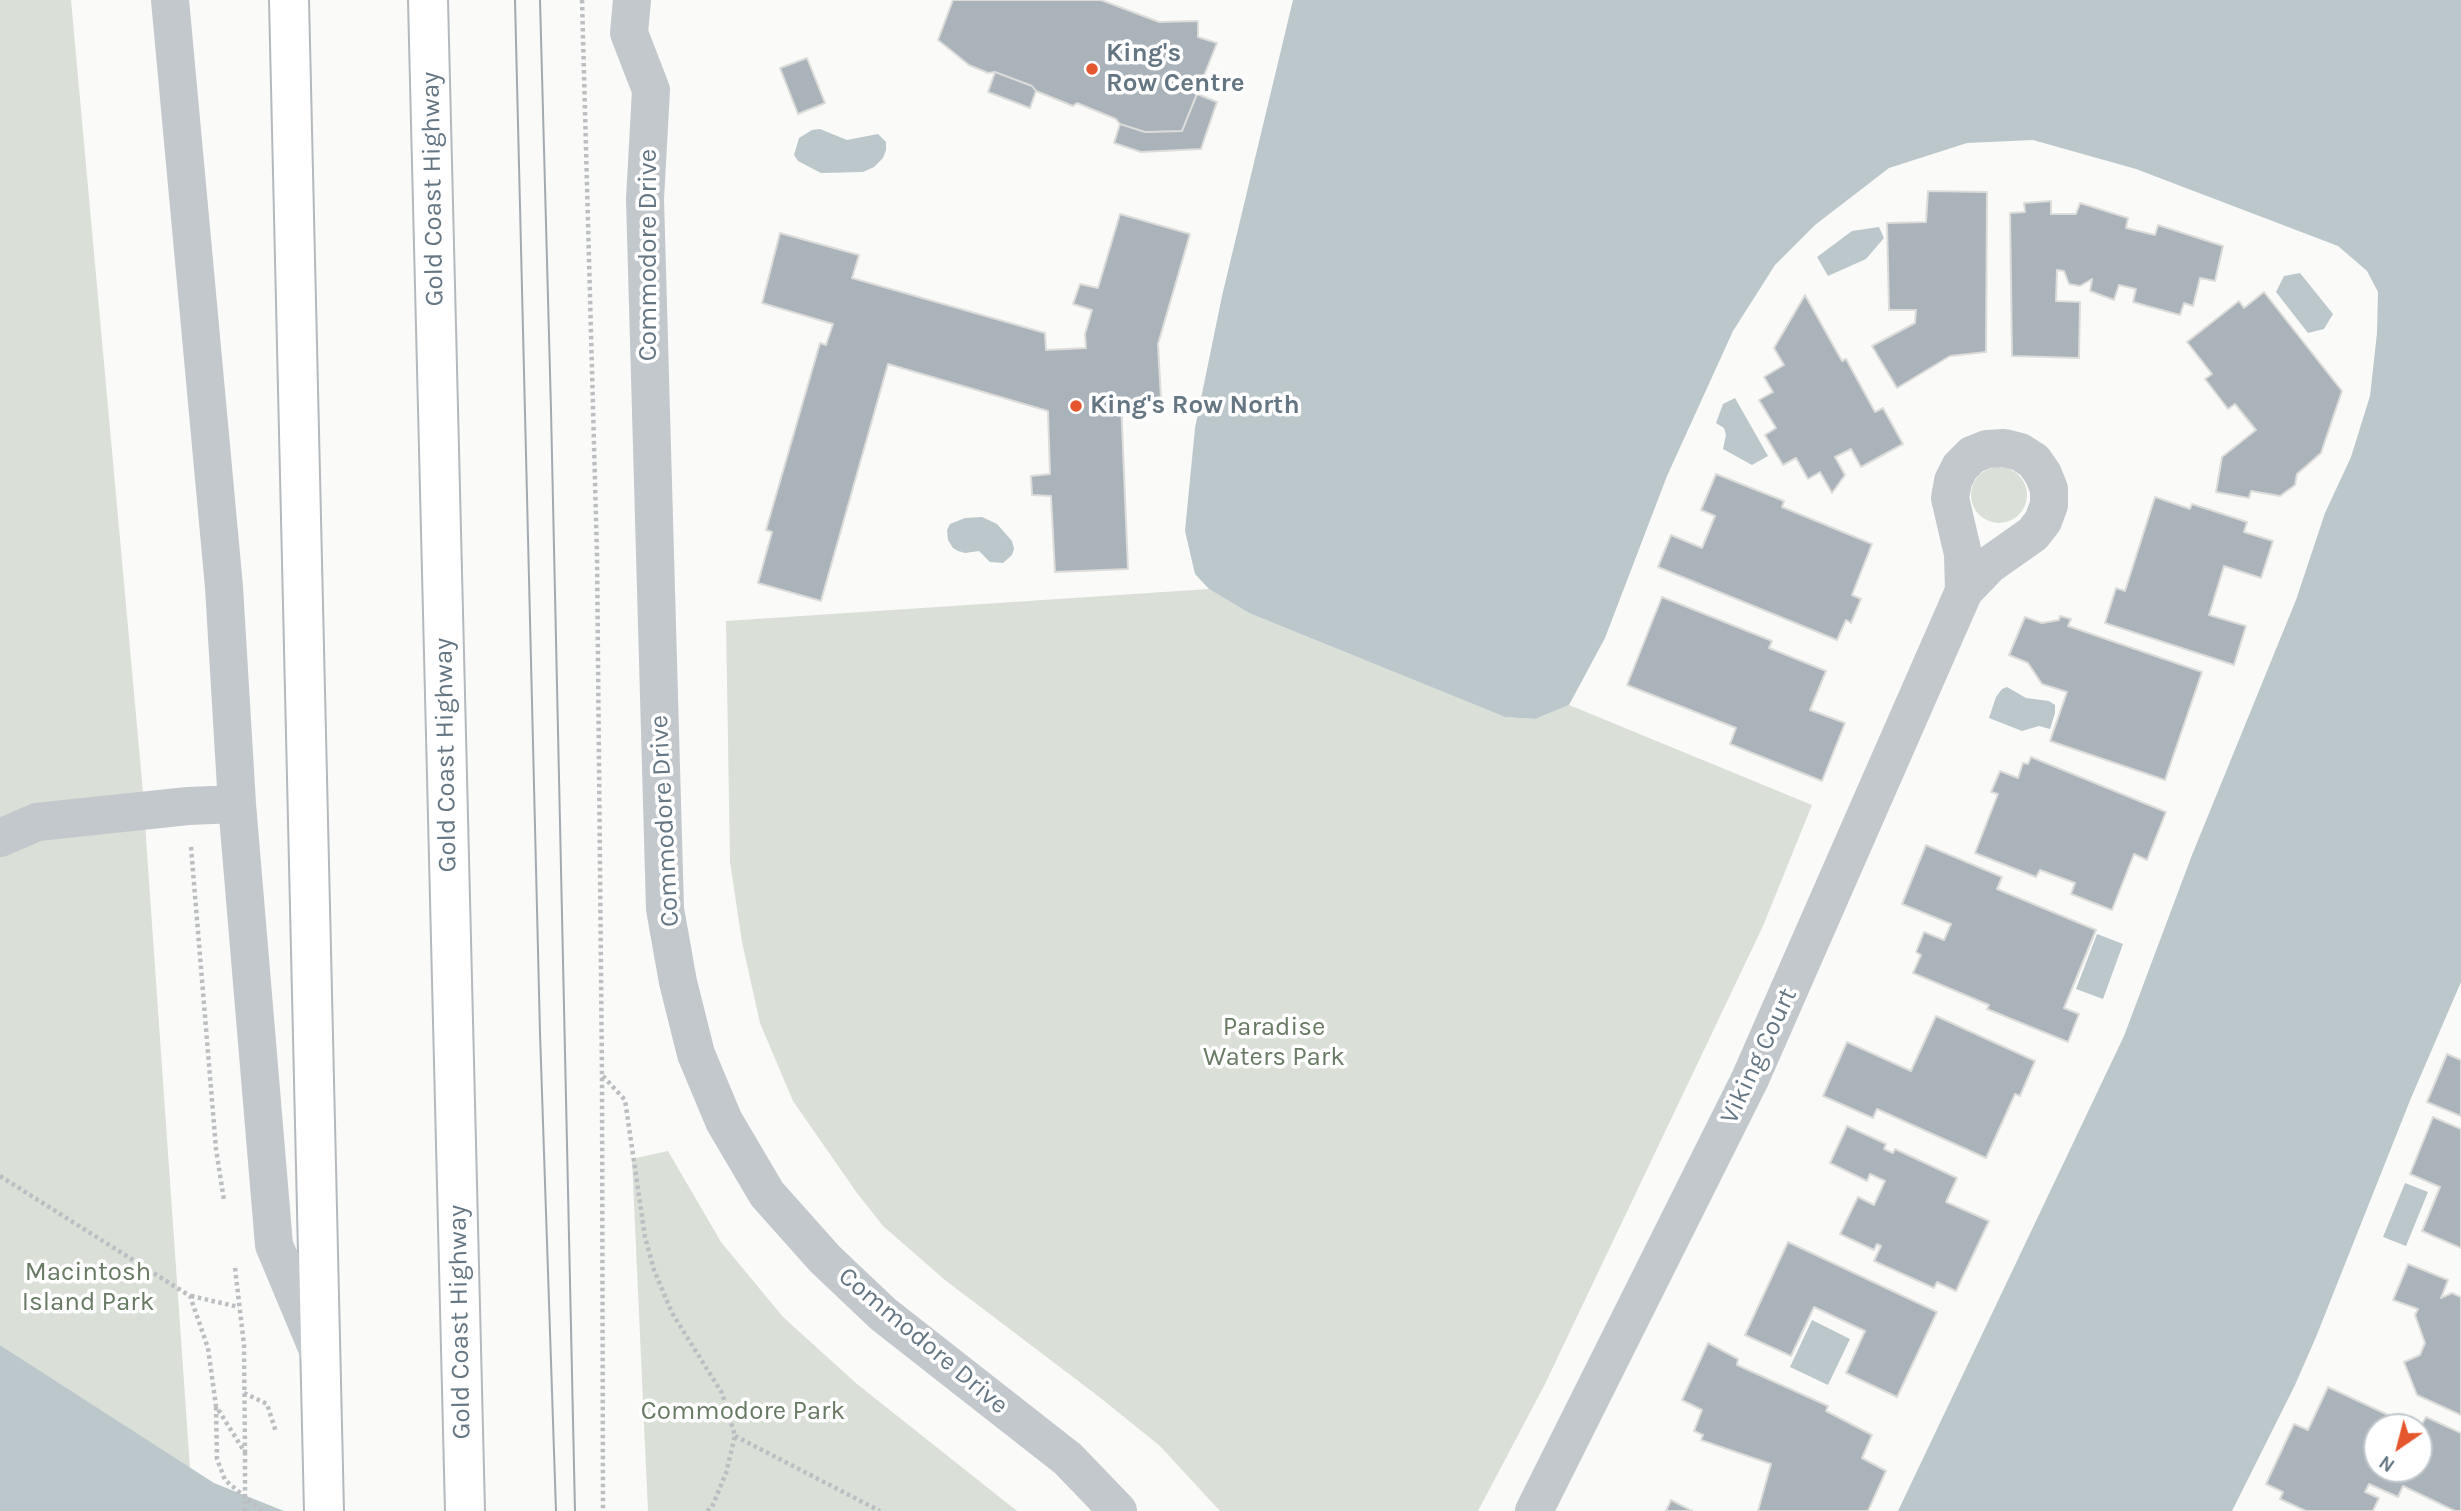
<!DOCTYPE html>
<style>
body{margin:0}
#map{position:relative;width:2461px;height:1511px;overflow:hidden;background:#fafaf8;font-family:Karla,sans-serif}
canvas{display:block}
.north{position:absolute;left:2363px;top:1413px;width:70px;height:70px;box-sizing:border-box;background:#fff;border:2px solid #c1c8cd;border-radius:50%;rotate:215deg;font-size:19px;font-weight:700;line-height:28px;text-align:center;color:#657683}
.north::after{content:'';display:block;margin:auto;width:24px;height:32px;background:#e4572e;clip-path:polygon(50% 0,100% 100%,50% 72%,0 100%)}
</style>
<div id="map">
<canvas width="2461" height="1511"></canvas>
<div class="north">N</div>
</div>
<script>
const c = document.querySelector('canvas').getContext('2d');
c.lineJoin = 'round';
function fill(path, color) { c.fillStyle = color; c.fill(path, 'evenodd'); }
const toPath = rows => new Path2D(rows.map(r => 'M' + r).join(''));
function stroke(path, color, width, dash) { c.strokeStyle = color; c.lineWidth = width; c.lineCap = dash ? 'butt' : 'round'; c.setLineDash(dash || []); c.stroke(path); }
function label(font, color, halo, rows, align = 'center') {
  c.font = font + ' Karla,sans-serif'; c.lineWidth = 7; c.setLineDash([]); c.textBaseline = 'middle'; c.strokeStyle = halo; c.fillStyle = color; for (const [text, x, y, turn = 0] of rows) {
    c.save(); c.translate(x, y); c.rotate((+turn || 0) * Math.PI / 180); c.textAlign = isNaN(turn) ? turn : align; if (halo) c.strokeText(text, 0, 0); c.fillText(text, 0, 0); c.restore();
  }
}
fill(toPath([
 [0,0,71,0,142,781,190,1468,0,1345],
 '1971 495a28 28 0 1 1 56 0a28 28 0 1 1-56 0Z',
 [1209,589,1249,613,1505,717,1535,719,1569,705,1812,805,1763,926,1544,1386,1478,1511,1220,1511,1160,1446,1098,1396,945,1280,883,1226,857,1193,793,1101,760,1023,742,942,730,862,726,621],
 [668,1151,721,1242,783,1317,857,1384,1017,1511,648,1511,632,1159]
]), '#dadfd7');
fill(toPath([
 [1293,0,2461,0,2461,982,2411,1098,2316,1337,2295,1385,2232,1511,1898,1511,2124,1036,2192,855,2296,600,2325,513,2351,457,2370,396,2377,333,2378,292,2367,271,2338,246,2136,169,2033,140,1967,143,1889,168,1815,225,1775,265,1733,331,1667,476,1605,638,1569,705,1535,719,1505,717,1249,613,1209,589,1195,574,1185,531,1195,428,1222,296],
 [820,129,847,140,878,134,886,142,886,150,883,158,874,167,863,172,821,173,798,161,794,155,799,138,812,130],
 [1879,227,1884,238,1866,259,1828,276,1817,257,1852,231],
 [2300,273,2333,314,2324,329,2308,333,2276,292,2284,276],
 [1735,398,1768,456,1752,465,1723,449,1726,435,1724,428,1716,423,1723,404],
 [982,517,997,524,1012,541,1014,549,1012,555,1003,563,990,562,979,551,965,553,958,551,953,548,948,540,947,530,950,524,965,518],
 [2007,687,2026,698,2049,701,2055,705,2055,713,2050,729,2039,726,2022,731,1989,718,1996,697,2002,689],
 [2097,934,2123,944,2103,999,2076,989],
 [2405,1183,2428,1192,2406,1246,2383,1237],
 [1812,1320,1850,1339,1828,1385,1790,1367],
 [0,1345,214,1483,284,1511,0,1511]
]), '#bbc7cb');
const building = toPath([
 [953,0,1101,0,1159,22,1198,21,1198,37,1217,43,1182,131,1145,132,1120,124,1116,119,1077,103,1073,106,1036,91,1032,86,995,72,988,73,969,65,938,40,953,0],
 [807,58,825,103,798,114,780,68,807,58],
 [995,72,1032,86,1036,91,1030,108,988,92,995,72],
 [1197,94,1217,102,1201,149,1141,152,1114,143,1120,124,1145,132,1182,131,1197,94],
 [1928,191,1987,192,1986,352,1950,356,1897,388,1872,346,1915,323,1916,310,1889,310,1887,223,1926,222,1928,191],
 [2051,201,2051,214,2076,214,2080,203,2128,218,2126,228,2155,235,2158,225,2223,246,2215,281,2200,278,2193,306,2184,303,2180,315,2133,302,2136,289,2119,285,2114,300,2090,291,2092,279,2080,286,2069,284,2064,271,2057,270,2056,301,2080,302,2079,358,2012,356,2010,213,2025,212,2024,203,2051,201],
 [1120,214,1190,234,1158,344,1161,399,1121,401,1128,569,1055,572,1051,496,1032,495,1031,476,1050,474,1048,411,888,364,821,601,758,583,772,532,766,530,820,343,826,345,833,324,762,303,780,233,859,255,852,278,1045,333,1046,350,1086,348,1085,334,1092,310,1073,304,1080,284,1098,288,1120,214],
 [2264,292,2342,391,2321,453,2297,474,2295,485,2280,496,2251,491,2249,498,2216,492,2222,457,2256,430,2235,404,2228,409,2205,379,2212,374,2187,342,2239,301,2244,308,2264,292],
 [1805,295,1842,361,1846,359,1875,412,1883,408,1903,444,1861,467,1851,449,1835,457,1845,475,1832,493,1820,472,1808,479,1796,458,1783,465,1765,435,1776,428,1759,400,1773,392,1764,377,1784,365,1774,348,1805,295],
 [1716,474,1784,501,1782,507,1872,544,1852,595,1861,599,1851,623,1846,620,1837,640,1658,567,1671,535,1702,548,1715,516,1701,510,1716,474],
 [2155,497,2190,509,2192,504,2247,522,2244,532,2273,541,2261,578,2224,566,2209,615,2246,626,2234,665,2105,623,2116,588,2125,591,2155,497],
 [1662,597,1772,641,1769,648,1826,671,1810,710,1845,723,1822,781,1730,744,1736,728,1627,685,1662,597],
 [2060,616,2071,619,2068,626,2202,672,2165,780,2050,741,2067,692,2042,684,2028,663,2009,655,2025,617,2042,623,2059,620,2060,616],
 [2031,757,2166,812,2147,860,2134,854,2112,910,2071,894,2075,883,2040,870,2036,877,1975,853,1998,794,1991,792,2000,771,2018,778,2023,763,2028,764,2031,757],
 [1926,845,2002,877,1997,889,2096,930,2064,1008,2079,1014,2068,1042,1987,1009,1989,1005,1913,973,1921,955,1916,952,1924,932,1944,940,1951,924,1902,904,1926,845],
 [1936,1016,2035,1061,2020,1096,2015,1094,1986,1158,1877,1109,1873,1118,1823,1096,1847,1042,1911,1071,1936,1016],
 [2447,1054,2461,1060,2461,1116,2427,1102,2447,1054],
 [2433,1117,2461,1129,2461,1248,2422,1231,2440,1187,2410,1174,2433,1117],
 [1847,1126,1886,1144,1884,1149,1893,1153,1895,1149,1957,1178,1946,1202,1989,1221,1956,1291,1937,1282,1934,1288,1874,1261,1881,1246,1877,1244,1874,1250,1840,1234,1858,1197,1874,1205,1885,1181,1870,1174,1867,1181,1830,1163,1847,1126],
 [1788,1242,1937,1312,1897,1397,1846,1373,1865,1331,1814,1307,1791,1356,1745,1335,1788,1242],
 [2408,1264,2448,1280,2441,1298,2452,1293,2461,1297,2461,1415,2417,1395,2404,1362,2420,1355,2425,1343,2415,1315,2418,1309,2393,1300,2408,1264],
 [1708,1343,1738,1359,1737,1365,1828,1406,1826,1411,1872,1435,1862,1458,1886,1471,1868,1511,1758,1511,1771,1464,1701,1440,1703,1435,1694,1431,1702,1410,1682,1400,1708,1343],
 [2328,1387,2414,1427,2377,1427,2377,1469,2419,1469,2419,1429,2426,1417,2461,1433,2461,1511,2455,1511,2403,1486,2398,1497,2369,1484,2365,1492,2379,1498,2373,1511,2306,1511,2280,1499,2283,1492,2266,1484,2294,1424,2308,1430,2328,1387],
 [1671,1500,1692,1511,1666,1511,1671,1500]
]);
fill(building, '#aab3b9');
stroke(building, '#dcdcda', 2);
const highway = toPath([
 [289,0,324,1511],
 [428,0,465,1511]
]);
stroke(highway, '#b4b9bd', 42);
stroke(toPath([
 [582,0,597,555,602,1076,603,1511],
 [191,847,216,1149,224,1200],
 [603,1076,625,1100,645,1237,654,1270,672,1313,722,1393,735,1436,726,1473,712,1507,707,1511],
 [0,1176,190,1296,208,1348,216,1406,244,1451],
 [235,1268,244,1345,245,1452],
 [191,1296,239,1307],
 [244,1393,267,1404,276,1432],
 [216,1407,217,1459,225,1480,262,1511],
 [735,1436,880,1511]
]), '#bbbfc2', 4.5, [3.5, 3.5]);
stroke(toPath([
 [170,0,224,587,237,804,274,1245,320,1355],
 [632,0,629,33,651,90,645,199,665,909,678,982,696,1054,724,1121,767,1194,825,1259,883,1314,1068,1459,1118,1511],
 [0,838,37,822,188,806,237,804],
 [1534,1511,1750,1079,1964,591,1989,565,2033,534,2043,521,2049,505,2049,489,2043,474,2034,461,2020,452,2004,448,1987,449,1972,455,1960,467,1953,481,1950,498,1963,554,1964,591]
]), '#c3c8cc', 38);
stroke(highway, '#fff', 38);
stroke(toPath([
 [515,0,540,1033,556,1511],
 [540,0,551,410,575,1511]
]), '#a2aab0', 2);
stroke(toPath([
 [245,1452,245,1511]
]), '#bbbfc2', 4.5, [3.5, 3.5]);
for (const [x, y, r, color] of [
 [1092,69,7,"#e4572e"],
 [1076,406,7,"#e4572e"]
]) { const dot = new Path2D(); dot.arc(x, y, r, 0, 2 * Math.PI); c.fillStyle = color; c.fill(dot); stroke(dot, '#fff', 2.5); }
label('bold 26px', '#657683', '#fff', [
 ["King's",1106,54],
 ["Row Centre",1106,84],
 ["King's Row North",1090,406]
], 'left');
label('26px', '#657683', '#fff', [
 ["Gold Coast Highway",433,189,-91],
 ["Commodore Drive",649,255,-90],
 ["Gold Coast Highway",446,755,-91],
 ["Commodore Drive",665,821,-93],
 ["Viking Court",1759,1056,-65],
 ["Gold Coast Highway",460,1322,-91],
 ["Commodore Drive",923,1341,40]
]);
label('26px', '#687a64', '#fff', [
 ["Paradise",1274,1028],
 ["Waters Park",1274,1058],
 ["Macintosh",88,1273],
 ["Island Park",88,1303],
 ["Commodore Park",743,1412]
]);
</script>
